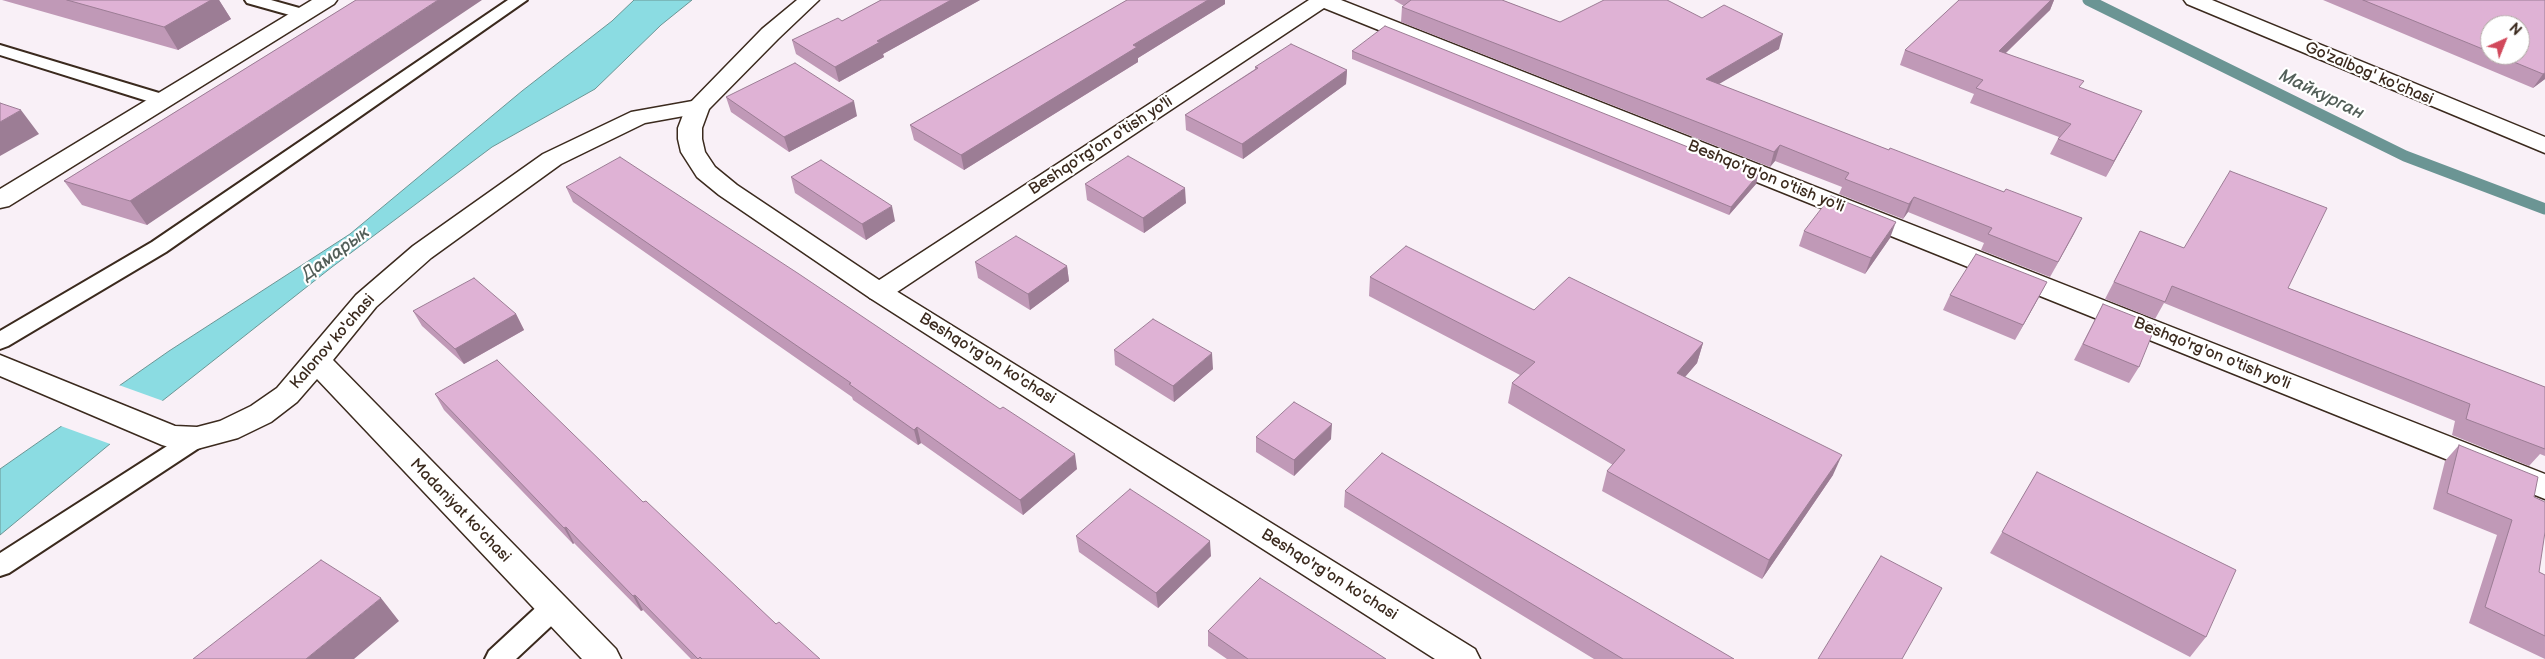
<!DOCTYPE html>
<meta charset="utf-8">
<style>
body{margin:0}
#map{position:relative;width:2545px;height:659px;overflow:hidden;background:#f9f0f7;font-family:"Balsamiq Sans",sans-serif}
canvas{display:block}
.north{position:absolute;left:2480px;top:15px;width:50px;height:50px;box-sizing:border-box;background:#fff;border:1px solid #b1aaa5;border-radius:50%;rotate:44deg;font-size:14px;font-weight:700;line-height:20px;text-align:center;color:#3b2a1e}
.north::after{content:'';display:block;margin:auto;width:18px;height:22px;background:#d1495b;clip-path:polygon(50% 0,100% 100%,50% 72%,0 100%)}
</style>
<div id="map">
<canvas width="2545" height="659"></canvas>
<div class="north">N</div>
</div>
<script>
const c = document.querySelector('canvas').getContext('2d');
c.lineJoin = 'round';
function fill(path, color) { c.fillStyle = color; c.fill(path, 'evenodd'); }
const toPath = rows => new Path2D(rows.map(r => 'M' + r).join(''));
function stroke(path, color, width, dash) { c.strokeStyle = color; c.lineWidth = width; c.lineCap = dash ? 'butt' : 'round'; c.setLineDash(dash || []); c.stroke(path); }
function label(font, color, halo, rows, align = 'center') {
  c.font = font + ' "Balsamiq Sans",sans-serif'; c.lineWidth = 4.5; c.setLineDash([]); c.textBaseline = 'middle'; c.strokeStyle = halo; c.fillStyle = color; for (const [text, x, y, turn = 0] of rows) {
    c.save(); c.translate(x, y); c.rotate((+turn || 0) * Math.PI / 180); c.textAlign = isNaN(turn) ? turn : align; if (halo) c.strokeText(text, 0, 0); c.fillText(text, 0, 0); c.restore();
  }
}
const water = toPath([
 [634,0,692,0,661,25,595,89,492,147,332,267,157,405,0,535,0,469,169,351,350,234,522,91,612,21,634,0]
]);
fill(water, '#8bdce2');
stroke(water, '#6b9594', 1);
fill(toPath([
 [116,384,166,402,113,445,58,425]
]), '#f9f0f7');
stroke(toPath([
 [2088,0,2405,156,2545,209]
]), '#6b9594', 11);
const lane = toPath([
 [245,0,271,0,310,11,312,14,304,19,247,3,245,0],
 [508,0,527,0,166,252,8,346,0,349,0,331,152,242,508,0],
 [0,45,169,96,172,100,169,104,157,104,0,55,0,45],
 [197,429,205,432,208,438,205,444,9,573,0,576,0,553,189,432,197,429],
 [553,597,562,600,566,608,562,616,516,659,485,659,489,651,544,600,553,597]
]);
const street = toPath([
 [312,0,337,0,334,4,9,206,0,208,0,189,312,0],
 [1309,0,1341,0,2545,474,2545,499,1324,8,888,298,879,301,870,298,866,292,870,286,1309,0],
 [2184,0,2212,0,2545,137,2545,153,2187,4,2184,0],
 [698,100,706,102,710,107,706,112,645,123,561,164,431,258,376,307,333,360,616,649,621,659,582,659,317,379,297,402,271,422,238,438,197,449,172,448,162,445,0,376,0,355,175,426,197,427,220,421,251,406,277,388,356,295,413,246,543,154,631,112,698,100]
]);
const secondary = toPath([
 [797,0,819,0,778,39,709,109,702,128,702,139,705,152,715,167,737,185,888,286,1475,649,1480,659,1435,659,870,298,719,195,697,177,681,152,678,139,678,128,686,107,762,29,797,0]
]);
stroke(lane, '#3b2a1e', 4);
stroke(street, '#3b2a1e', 3);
stroke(secondary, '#3b2a1e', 3);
fill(lane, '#fff');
fill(street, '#fff');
fill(secondary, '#fff');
fill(toPath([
 [2,0,219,0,231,19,178,50],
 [356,0,147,225,82,205,64,181],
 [881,0,980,0,883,54,884,57,839,82,796,54,792,40,842,21],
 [1127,0,1225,0,1225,4,1138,58,1138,62,964,170,914,140,910,125],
 [1394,0,1502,0,1560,22,1702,18,1779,49,1718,84,1889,150,2004,192,2082,218,2050,277,1981,250,1984,243,1908,212,1903,219,1839,194,1842,187,1775,161,1770,167,1401,22,1402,7,1404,6],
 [1959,0,2054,0,2050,10,2006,53,2081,88,2134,126,2106,177,2050,154,2059,137,1970,103,1974,94,1900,65,1905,50],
 [2323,0,2545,0,2545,79,2533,88],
 [2490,25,2520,55,2490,55],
 [1352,51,1758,175,1756,184,1729,215,1352,59],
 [1255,67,1347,70,1346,84,1243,159,1186,130,1185,115,1255,69],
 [726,97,857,116,789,152,731,112],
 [791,177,895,221,866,240,795,193],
 [1085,184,1186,203,1144,233,1087,200],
 [566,187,1077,469,1023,515,921,443,918,445,853,400,852,397,573,202],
 [1804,231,1890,238,1865,274,1799,246],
 [2140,231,2545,387,2545,456,2540,454,2529,466,2452,435,2455,421,2164,303,2155,319,2105,299],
 [975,262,1067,266,1069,281,1030,310,978,278],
 [1370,277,1703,343,1697,363,1685,377,1833,475,1762,579,1602,491,1607,471,1613,465,1508,403,1512,383,1520,375,1369,296],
 [1950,295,2039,297,2015,340,1943,310],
 [2103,304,2139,367,2129,383,2074,360],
 [413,311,516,314,524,330,464,364,422,326],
 [1114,350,1213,369,1174,402,1115,365],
 [435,394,643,502,776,624,820,659,691,659,643,610,641,611,574,543,573,544,444,410],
 [1256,437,1331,439,1294,476,1256,452],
 [2459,445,2534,497,2539,572,2545,575,2545,659,2469,623,2497,535,2433,509,2445,461],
 [2037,472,2206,637,2190,657,1990,553],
 [1345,491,1734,659,1594,659,1344,507],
 [1076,536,1211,556,1158,608,1079,552],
 [1208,631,1386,659,1227,659,1208,646]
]), '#c099b7');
fill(toPath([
 [211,0,219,0,231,19,178,50,164,27],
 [438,0,482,0,147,225,130,201],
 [951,0,980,0,883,54,884,57,839,82,835,67,877,41],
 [1208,0,1225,0,1225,4,1138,58,1138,62,964,170,961,155,1133,45],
 [2051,0,2054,0,2050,10,1993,65,1999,51],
 [1783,34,1779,49,1702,94,1706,79],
 [1347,70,1346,84,1243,159,1242,144],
 [2545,73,2545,79,2533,88,2543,74],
 [854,101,857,116,789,152,784,137],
 [21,110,39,134,0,156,0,122],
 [2142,111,2134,126,2106,177,2114,161],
 [1780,145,1775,161,1770,167,1774,152],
 [1758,175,1756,184,1729,215,1731,207],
 [1185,188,1186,203,1144,233,1143,218],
 [1914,197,1908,212,1903,219,1909,204],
 [892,206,895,221,866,240,862,224],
 [2082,218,2074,234,2050,277,2058,262],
 [1896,222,1890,238,1865,274,1871,258],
 [1067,266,1069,281,1030,310,1028,294],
 [2047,282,2039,297,2015,340,2023,325],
 [516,314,524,330,464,364,455,349],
 [1703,343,1697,363,1672,392,1677,373],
 [1212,353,1213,369,1174,402,1173,386],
 [1332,424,1331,439,1294,476,1294,460],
 [917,427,921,443,918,445,914,430],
 [1075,454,1077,469,1023,515,1020,500],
 [1842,455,1833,475,1762,579,1769,560],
 [566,527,574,543,573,544,564,528],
 [1210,541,1211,556,1158,608,1156,593],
 [635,595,643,610,641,611,633,596],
 [381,598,399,621,354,659,306,659]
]), '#9c7d95');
const building = toPath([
 [67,0,211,0,164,27,67,0],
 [356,0,438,0,130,201,64,181,356,0],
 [881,0,951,0,877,41,880,42,835,67,792,40,838,18,842,21,881,0],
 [1127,0,1208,0,1133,45,1137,47,961,155,910,125,1127,0],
 [1411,0,1502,0,1560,22,1604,0,1667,0,1702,18,1724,5,1783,34,1706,79,1889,150,1890,148,2004,192,2006,189,2082,218,2058,262,1988,234,1992,228,1914,197,1909,204,1845,179,1849,173,1780,145,1774,152,1402,7,1411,0],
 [1959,0,2051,0,1999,51,2084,81,2079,87,2142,111,2114,161,2058,139,2071,124,1976,88,1983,80,1905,50,1959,0],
 [2363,0,2545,0,2545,73,2543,74,2497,55,2520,55,2520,25,2490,25,2490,52,2363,0],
 [1385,26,1758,175,1731,207,1352,51,1385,26],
 [1291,44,1347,70,1242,144,1185,115,1258,68,1255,67,1291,44],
 [795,63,854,101,784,137,726,97,795,63],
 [0,103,21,110,0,122,0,103],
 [1128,156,1185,188,1143,218,1085,184,1128,156],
 [620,157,799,274,1000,409,1003,407,1075,454,1020,500,917,427,914,430,849,384,851,383,566,187,620,157],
 [821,160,892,206,862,224,791,177,821,160],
 [2230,171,2327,208,2288,288,2545,387,2545,449,2466,419,2470,404,2172,286,2165,302,2114,282,2140,231,2184,248,2230,171],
 [1831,196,1896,222,1871,258,1804,231,1831,196],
 [1016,236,1067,266,1028,294,975,262,1016,236],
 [1406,246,1534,310,1569,277,1703,343,1677,373,1842,455,1769,560,1607,471,1625,450,1512,383,1535,362,1370,277,1406,246],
 [1976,254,2047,282,2023,325,1950,295,1976,254],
 [474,278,516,314,455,349,413,311,474,278],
 [2103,304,2156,325,2139,367,2083,344,2103,304],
 [1153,319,1212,353,1173,386,1114,350,1153,319],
 [497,360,643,502,646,501,776,624,779,622,820,659,702,659,700,657,698,659,635,595,633,596,566,527,564,528,435,394,497,360],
 [1294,402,1332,424,1294,460,1256,437,1294,402],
 [2459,445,2538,477,2534,497,2545,502,2545,532,2539,572,2545,575,2545,636,2485,607,2512,520,2447,493,2459,445],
 [1382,453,1734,659,1623,659,1345,491,1382,453],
 [2037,472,2236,570,2206,637,2002,532,2037,472],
 [1130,489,1210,541,1156,593,1076,536,1130,489],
 [1881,556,1942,588,1902,659,1818,659,1881,556],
 [321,560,381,598,306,659,193,659,321,560],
 [1260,578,1386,659,1248,659,1208,631,1260,578]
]);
fill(building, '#dfb2d5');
stroke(building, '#9c7d95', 1);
label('16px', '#3b2a1e', '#fff', [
 ["Go'zalbog' ko'chasi",2369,74,23],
 ["Beshqo'rg'on o'tish yo'li",1101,146,-33],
 ["Beshqo'rg'on o'tish yo'li",1766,177,22],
 ["Kalonov ko'chasi",333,342,-49],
 ["Beshqo'rg'on o'tish yo'li",2212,354,22],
 ["Beshqo'rg'on ko'chasi",987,359,32],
 ["Madaniyat ko'chasi",460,511,46],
 ["Beshqo'rg'on ko'chasi",1329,575,32]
]);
label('italic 18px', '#535f59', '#fff', [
 ["Майкурган",2321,95,26],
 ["Дамарык",336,254,-36]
]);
</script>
